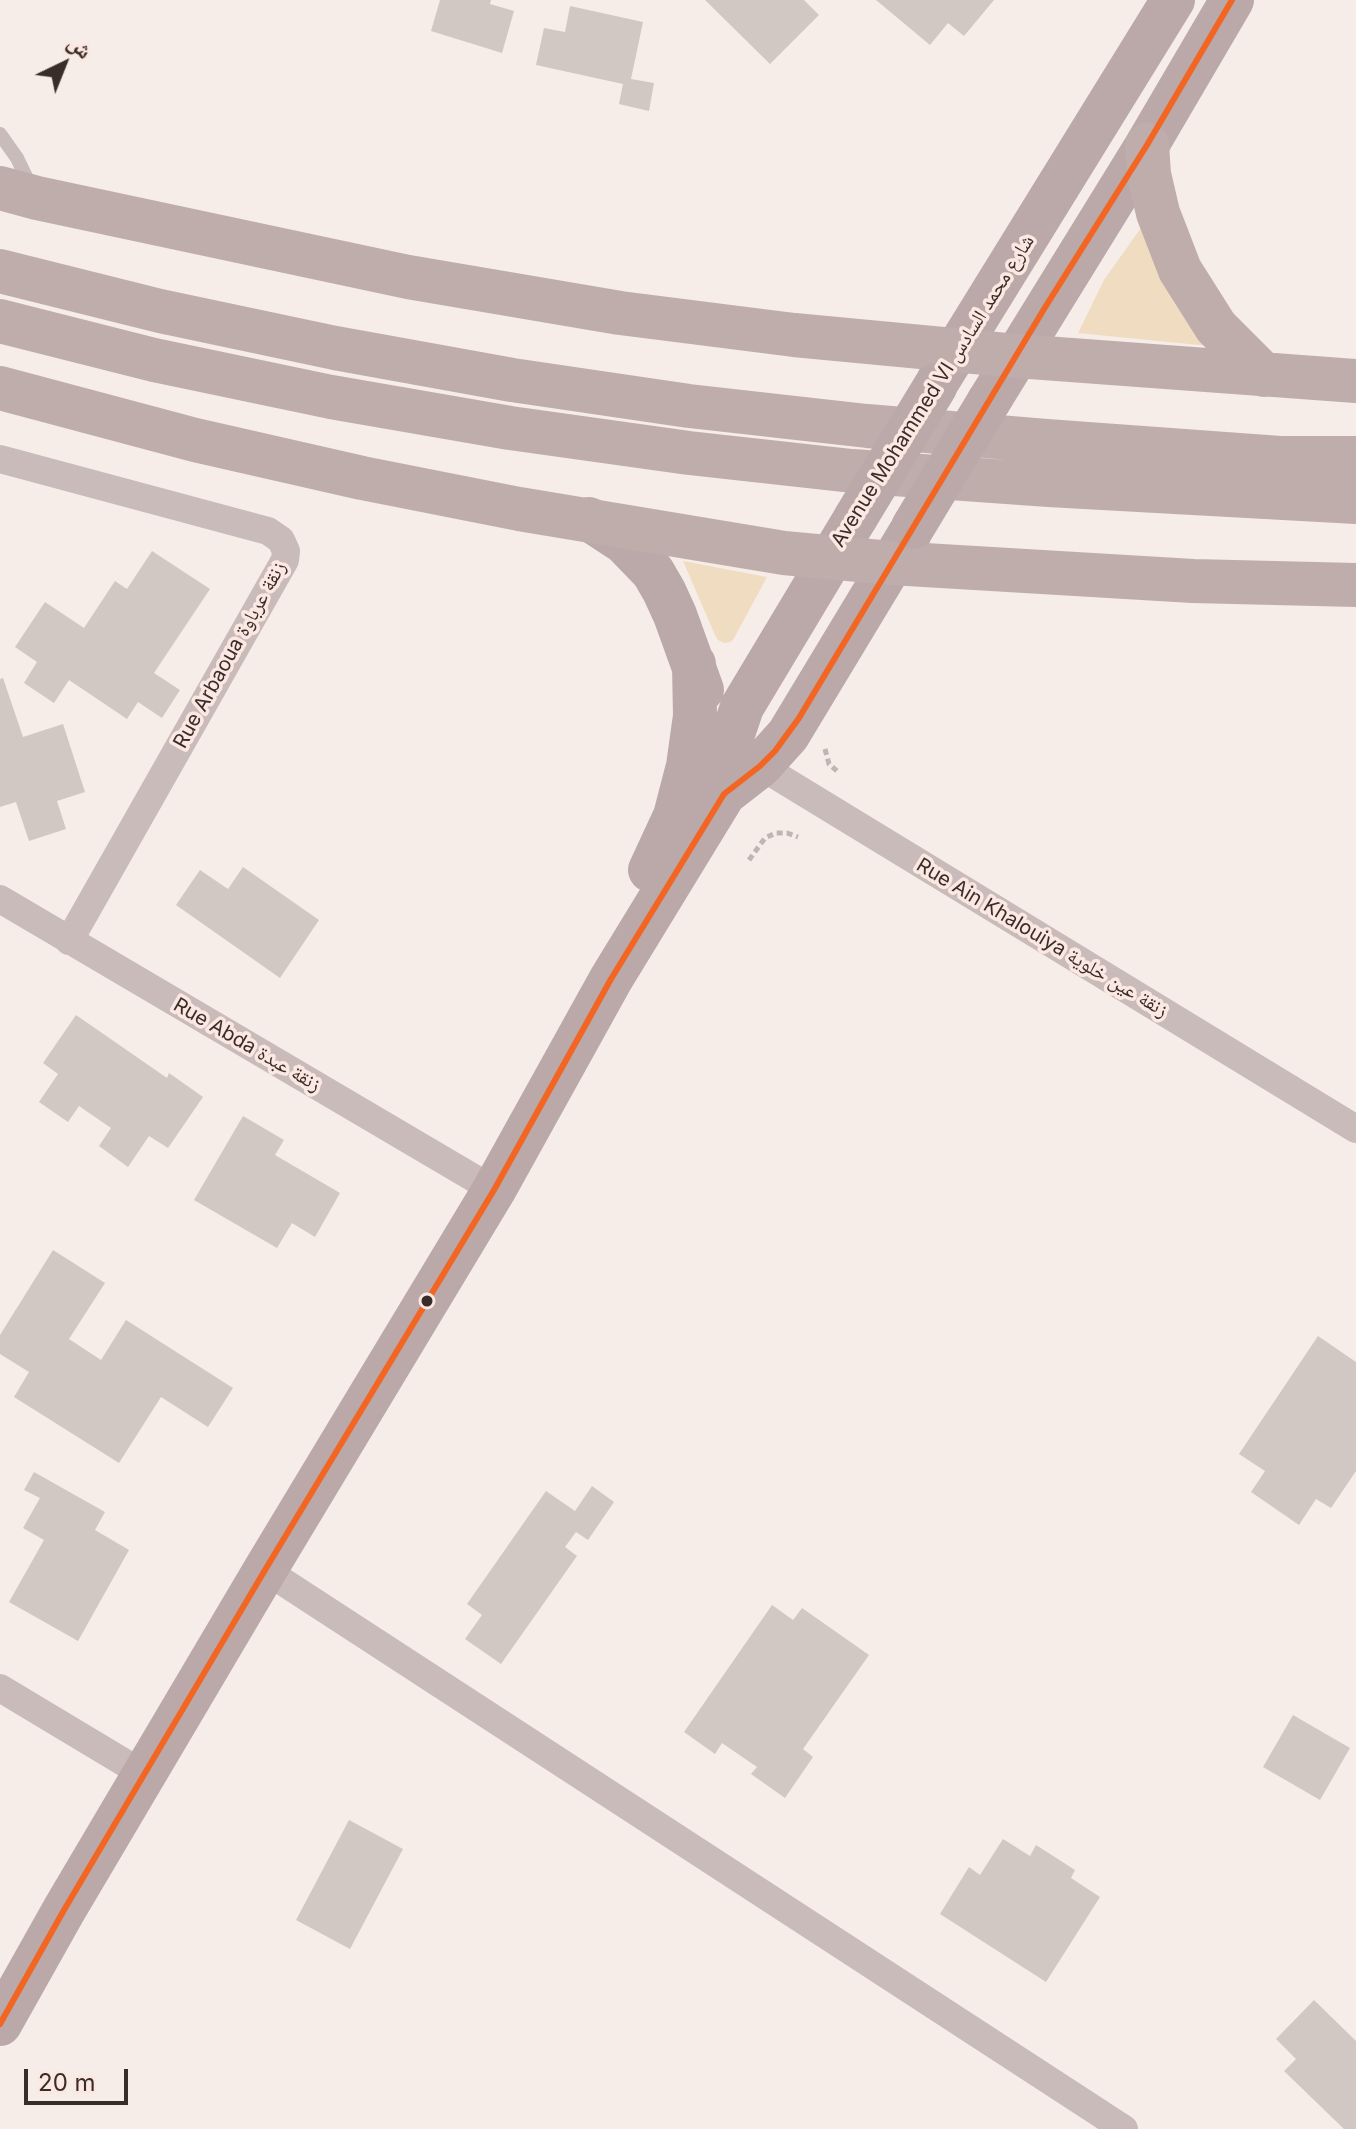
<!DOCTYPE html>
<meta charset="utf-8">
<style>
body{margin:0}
#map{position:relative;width:1356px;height:2129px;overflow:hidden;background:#f6ece8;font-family:Inter,"Noto Naskh Arabic",sans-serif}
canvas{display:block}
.north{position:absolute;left:24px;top:24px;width:80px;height:80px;-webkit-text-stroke:6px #fce8e2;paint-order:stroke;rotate:43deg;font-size:22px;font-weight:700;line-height:32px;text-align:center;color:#392d29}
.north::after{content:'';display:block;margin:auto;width:28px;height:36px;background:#392d29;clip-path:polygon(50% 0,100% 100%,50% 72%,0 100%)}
.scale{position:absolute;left:24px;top:2069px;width:104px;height:36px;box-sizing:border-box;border:4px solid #392d29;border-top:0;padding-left:10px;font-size:24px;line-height:28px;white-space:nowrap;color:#392d29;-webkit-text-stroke:6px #fce8e2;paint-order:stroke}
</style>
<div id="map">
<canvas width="1356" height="2129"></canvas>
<div class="north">ش</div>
<div class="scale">20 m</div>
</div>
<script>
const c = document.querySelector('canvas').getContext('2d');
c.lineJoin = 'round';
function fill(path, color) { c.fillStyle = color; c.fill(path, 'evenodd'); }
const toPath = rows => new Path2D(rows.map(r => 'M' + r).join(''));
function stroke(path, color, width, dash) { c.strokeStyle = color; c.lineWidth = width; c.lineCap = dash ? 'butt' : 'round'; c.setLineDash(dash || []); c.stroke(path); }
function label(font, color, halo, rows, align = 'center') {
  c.font = font + ' Inter,"Noto Naskh Arabic",sans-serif'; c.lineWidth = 7; c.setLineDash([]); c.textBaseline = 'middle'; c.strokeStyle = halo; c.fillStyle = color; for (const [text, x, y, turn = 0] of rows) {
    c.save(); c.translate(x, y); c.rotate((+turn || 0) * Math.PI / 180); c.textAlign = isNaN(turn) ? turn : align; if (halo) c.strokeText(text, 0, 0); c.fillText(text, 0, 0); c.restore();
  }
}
fill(toPath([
 [1143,225,1209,346,1078,333,1104,280],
 [683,561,767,577,733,640,730,642,724,643,718,640,715,635]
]), '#f0dcc0');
fill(toPath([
 [440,0,491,0,490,4,514,11,502,53,431,31],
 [705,0,804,0,819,15,770,64],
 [876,0,994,0,964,36,948,23,930,45],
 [570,6,643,22,631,79,654,83,649,111,619,104,623,84,536,65,544,28,565,32],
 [152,551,210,589,154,673,180,690,162,718,138,702,127,719,69,680,54,703,24,683,37,662,15,647,45,602,84,628,115,581,127,589],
 [3,678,23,737,63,724,85,792,57,801,66,829,29,841,16,802,0,807,0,679],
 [243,867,319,920,280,978,176,905,200,870,228,889],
 [76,1015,167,1078,169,1073,203,1097,168,1148,149,1136,128,1167,99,1146,111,1128,79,1106,68,1122,39,1102,58,1074,43,1063],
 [243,1116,284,1140,275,1155,340,1193,315,1237,292,1223,277,1248,194,1200],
 [53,1250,105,1283,69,1339,101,1360,126,1320,233,1388,208,1427,161,1397,119,1463,14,1397,29,1372,0,1354,0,1335],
 [1318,1336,1356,1362,1356,1471,1331,1508,1316,1499,1299,1525,1251,1492,1265,1471,1239,1454],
 [34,1472,105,1512,95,1530,129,1550,78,1641,9,1602,44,1540,23,1528,40,1498,24,1490],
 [592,1486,614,1502,588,1540,576,1532,565,1547,577,1556,501,1664,465,1639,482,1615,467,1604,546,1491,575,1511],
 [772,1605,793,1620,802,1608,869,1655,803,1749,813,1757,785,1798,751,1774,757,1767,722,1743,715,1754,684,1732],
 [1293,1715,1350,1748,1320,1800,1263,1767],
 [349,1820,403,1849,350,1949,296,1920],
 [1003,1839,1030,1856,1036,1845,1075,1870,1071,1878,1100,1897,1046,1982,940,1914,969,1867,980,1875],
 [1314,2000,1356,2041,1356,2129,1344,2129,1284,2071,1296,2059,1276,2039]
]), '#d1c8c3');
stroke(toPath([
 [825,749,829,764,838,772],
 [749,860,765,838,776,833,787,833,798,837]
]), '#bfb5b3', 5, [6, 4]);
stroke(toPath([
 [0,134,17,158,31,187]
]), '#c8bbb9', 14);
stroke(toPath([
 [0,459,268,531,281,540,286,551,285,560,69,941],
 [749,759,1356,1129],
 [0,899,494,1190],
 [265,1570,1124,2129],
 [0,1688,145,1775]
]), '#c8bbb9', 28);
stroke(toPath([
 [939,379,1173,0],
 [989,401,1147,145,1232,0],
 [589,519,624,542,653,572,664,591,675,615,702,690],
 [724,794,725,769,729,746,742,707,856,517],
 [650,870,675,816,688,766,695,716,694,664],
 [0,2024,64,1910,265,1570,494,1190,611,979,724,794,760,766,788,735,910,533]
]), '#baa9a8', 44);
stroke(toPath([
 [1147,145,1149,174,1158,213,1180,270,1216,327,1264,375],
 [0,188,37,198,408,277,620,313,794,335,1017,356,1356,381],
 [0,271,160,311,335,348,512,380,689,406,867,426,1046,441,1280,458,1356,458],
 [0,321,154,360,331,397,510,428,689,453,852,471,1049,485,1356,502],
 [0,388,195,440,362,478,519,509,784,553,891,563,1193,581,1356,585]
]), '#bfadac', 44);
stroke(toPath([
 [856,517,936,385],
 [913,527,989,401]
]), '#baa9a8', 44);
stroke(toPath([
 [0,2024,64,1910,265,1570,494,1190,611,979,724,794,760,766,775,751,799,718,1044,309,1147,145,1232,0]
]), '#f26522', 6);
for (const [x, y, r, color] of [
 [427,1301,7,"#392d29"]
]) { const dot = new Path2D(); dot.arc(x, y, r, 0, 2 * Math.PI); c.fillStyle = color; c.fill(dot); stroke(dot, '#fce8e2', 3); }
label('20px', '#392d29', '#fce8e2', [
 ["Avenue Mohammed VI شارع محمد السادس",933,391,-58],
 ["Rue Arbaoua زنقة عرباوة",230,655,-61],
 ["Rue Ain Khalouiya زنقة عين خلوية",1042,938,31],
 ["Rue Abda زنقة عبدة",247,1045,30]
]);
</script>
